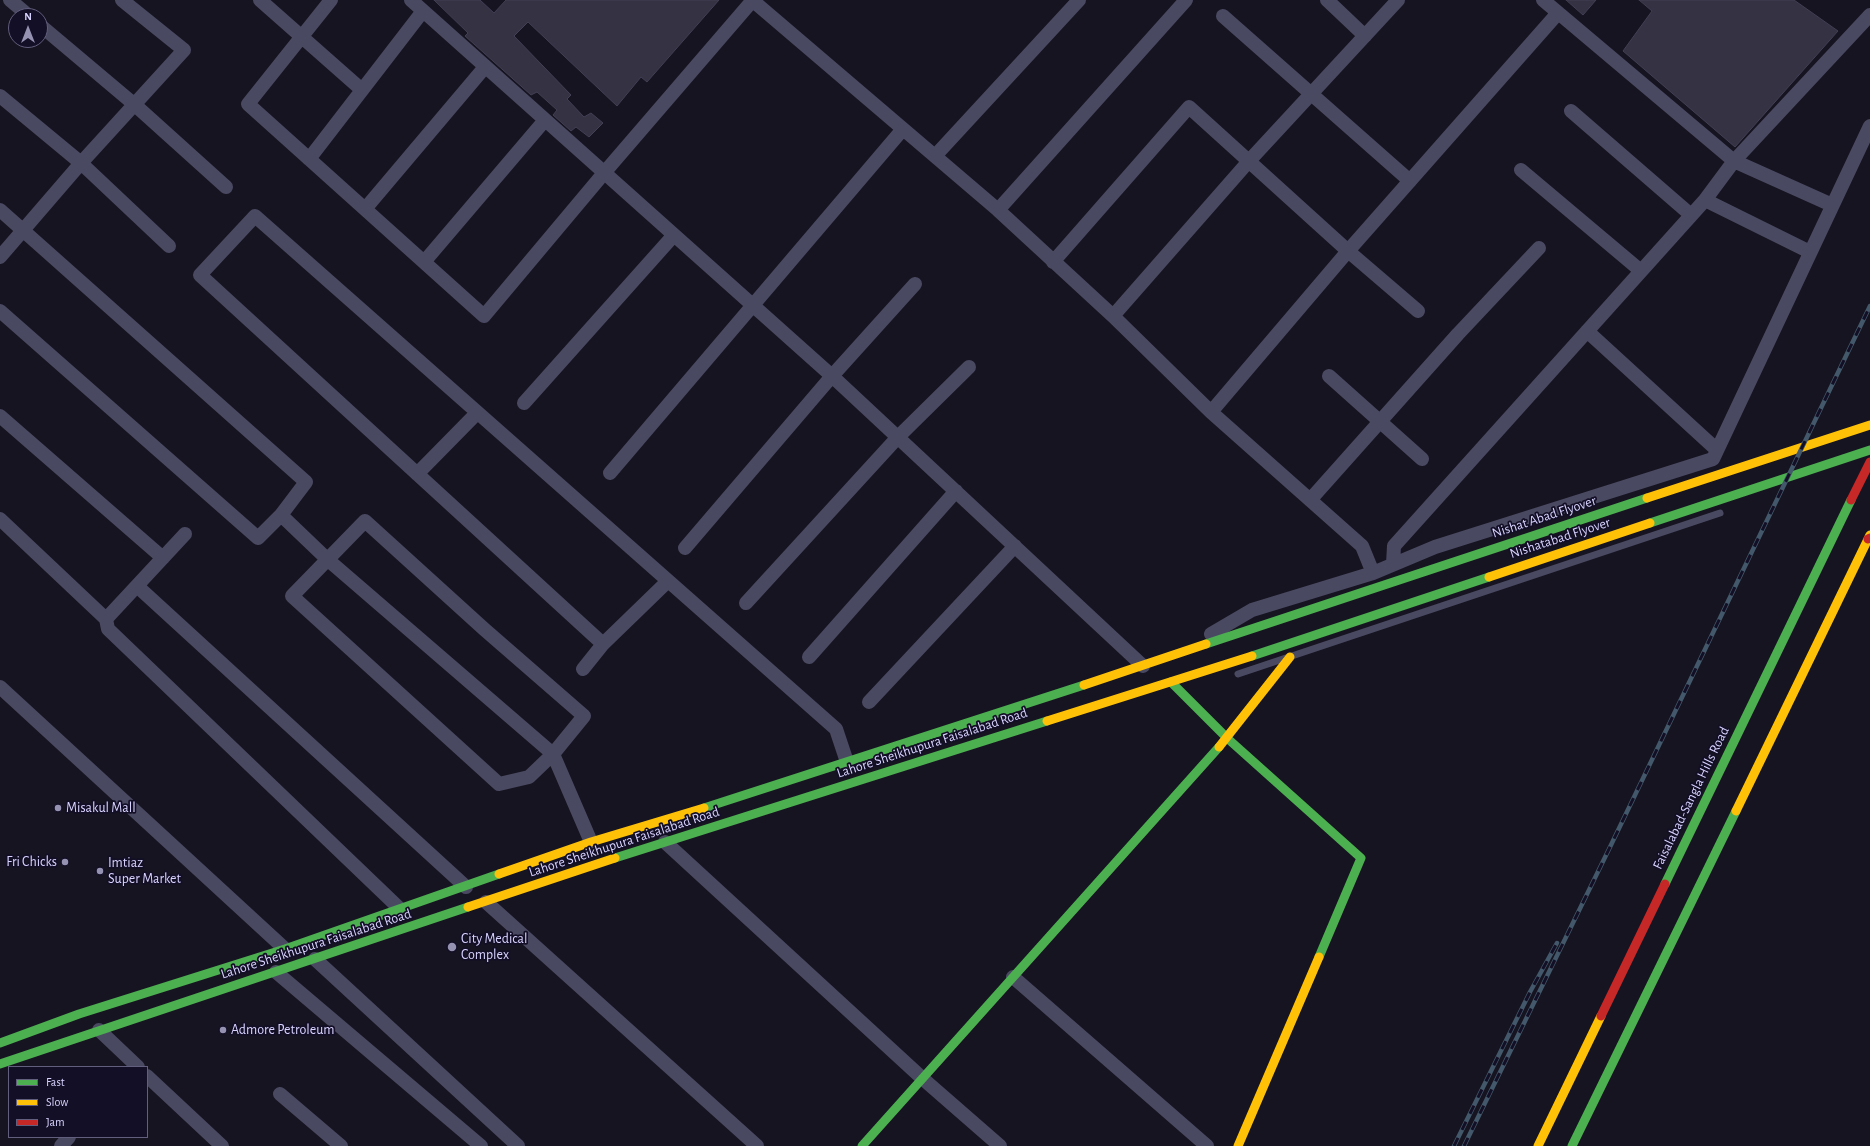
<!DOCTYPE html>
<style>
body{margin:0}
#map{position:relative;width:1870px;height:1146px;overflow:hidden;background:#161421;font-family:"Alegreya Sans",sans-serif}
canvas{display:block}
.legend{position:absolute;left:8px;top:1066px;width:140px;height:72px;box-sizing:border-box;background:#130f26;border:1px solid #625e7d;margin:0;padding:5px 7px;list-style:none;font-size:12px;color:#d9d4ff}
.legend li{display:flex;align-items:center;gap:8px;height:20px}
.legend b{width:20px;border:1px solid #625e7d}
.north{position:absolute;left:8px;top:8px;width:40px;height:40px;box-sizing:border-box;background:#130f26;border:1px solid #625e7d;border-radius:50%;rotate:0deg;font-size:11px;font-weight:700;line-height:16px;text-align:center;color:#d9d4ff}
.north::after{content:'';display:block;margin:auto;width:14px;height:18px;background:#9591b1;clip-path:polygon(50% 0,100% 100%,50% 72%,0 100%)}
</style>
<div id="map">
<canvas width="1870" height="1146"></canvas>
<ul class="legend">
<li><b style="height:5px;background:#4caf50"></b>Fast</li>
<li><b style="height:5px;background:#ffc107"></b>Slow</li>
<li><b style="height:5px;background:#c62828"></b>Jam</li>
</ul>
<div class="north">N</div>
</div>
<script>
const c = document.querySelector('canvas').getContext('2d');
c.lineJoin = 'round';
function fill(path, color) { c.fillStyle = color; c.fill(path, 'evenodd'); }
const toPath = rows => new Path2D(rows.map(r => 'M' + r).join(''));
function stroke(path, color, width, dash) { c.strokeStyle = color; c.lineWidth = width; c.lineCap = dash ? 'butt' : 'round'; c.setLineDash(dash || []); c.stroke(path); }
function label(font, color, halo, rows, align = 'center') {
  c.font = font + ' "Alegreya Sans",sans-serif'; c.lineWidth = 3.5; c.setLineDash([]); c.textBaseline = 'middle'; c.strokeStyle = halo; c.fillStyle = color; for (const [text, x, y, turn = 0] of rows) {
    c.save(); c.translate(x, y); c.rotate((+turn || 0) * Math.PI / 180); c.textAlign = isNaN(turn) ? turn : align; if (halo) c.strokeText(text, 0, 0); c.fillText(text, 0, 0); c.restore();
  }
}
const building = toPath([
 [434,0,480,0,494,13,506,0,719,0,647,82,641,77,617,106,528,22,514,36,571,95,567,99,584,117,591,113,603,123,589,137,576,127,571,131,553,115,557,110,537,92,531,95,465,36,468,33,434,0],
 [1566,0,1596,0,1583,15,1566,0],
 [1639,0,1794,0,1838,31,1735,147,1623,51,1652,11,1639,0]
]);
fill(building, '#343243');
stroke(building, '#433f54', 1);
stroke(toPath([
 [1238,674,1720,513]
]), '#4a4962', 7);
stroke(toPath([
 [10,0,29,16],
 [260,0,362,90],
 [331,0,248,104,484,316,604,173,753,0],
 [411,0,832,376,1143,666],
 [752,0,998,210,1113,316,1211,412,1362,546,1373,573],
 [1327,0,1365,36],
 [1223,16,1410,181],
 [40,25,135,105,226,187],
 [0,96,81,163,169,246],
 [1571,111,1691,215],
 [935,156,1079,0],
 [309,159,423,11],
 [1521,170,1641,271],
 [1705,200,1810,252],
 [1832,205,1734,161,1870,15],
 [365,209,485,67],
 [0,210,306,482,281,515],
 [998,210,1186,0],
 [0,257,81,163,184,50,122,0],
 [424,262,545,120],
 [1053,262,1189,107,1348,251,1211,412],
 [0,311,258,538,281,515,327,559,553,754,591,842],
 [1418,311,1348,251,1558,13],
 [1113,316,1249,161,1398,0],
 [1587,331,1717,450],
 [1329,376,1422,459],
 [524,403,674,235],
 [0,416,163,558],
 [610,473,903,129],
 [417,474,477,413],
 [1310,500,1458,334,1539,248],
 [0,519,106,619,185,534],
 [365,521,484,629,584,716,553,754,529,777,499,784,292,596,365,521],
 [685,548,832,376,915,284],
 [1393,564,1394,546,1705,200,1734,161,1543,0],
 [137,586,466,887],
 [746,603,898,437,969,367],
 [106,619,108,629,399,908],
 [1211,634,1252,610,1373,573,1435,547,1713,459,1870,126],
 [603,644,200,275,255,216,836,729,847,762],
 [809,657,956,491],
 [583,669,603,644,668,581],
 [0,687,285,949],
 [869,702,1015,546],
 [665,842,922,1078,1000,1146],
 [486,902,757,1146],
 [315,959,518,1146],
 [276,972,481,1146],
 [1013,977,1207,1146],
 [99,1030,138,1067],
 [147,1076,222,1146],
 [280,1094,341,1146],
 [61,1146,69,1137]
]), '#4a4962', 14);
stroke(toPath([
 [1650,523,1870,450],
 [1206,644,1647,498],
 [1252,656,1489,577],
 [1171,682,1227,738,1361,858,1319,957],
 [704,808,1084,685],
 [615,858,1047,721],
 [1665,884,1851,500],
 [0,1043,79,1014,285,949,499,874],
 [0,1064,468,907],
 [862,1146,1219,747],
 [1572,1146,1736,811]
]), '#4caf50', 9);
stroke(toPath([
 [1647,498,1870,425],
 [1489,577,1650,523],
 [1084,685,1206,644],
 [1047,721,1252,656],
 [1219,747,1290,657],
 [1736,811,1870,535],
 [499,874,591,842,704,808],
 [468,907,615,858],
 [1238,1146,1319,957],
 [1538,1146,1601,1016]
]), '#ffc107', 9);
stroke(toPath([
 [1851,500,1870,462],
 [1868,539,1870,538],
 [1601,1016,1665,884]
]), '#c62828', 9);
const rail = toPath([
 [1454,1146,1530,992,1557,943],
 [1464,1146,1611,845,1870,306]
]);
stroke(rail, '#43596b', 4.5);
stroke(rail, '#130f26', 3, [9]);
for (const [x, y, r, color] of [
 [58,808,4,"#9591b1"],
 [65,862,4,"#9591b1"],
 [100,871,4,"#9591b1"],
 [452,947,5,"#9591b1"],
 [223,1030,4,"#9591b1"]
]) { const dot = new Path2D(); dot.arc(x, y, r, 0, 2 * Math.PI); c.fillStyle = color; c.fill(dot); stroke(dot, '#130f26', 1.5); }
label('14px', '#d9d4ff', '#130f26', [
 ["Nishat Abad Flyover",1544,517,-18],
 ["Nishatabad Flyover",1560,538,-18],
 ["Lahore Sheikhupura Faisalabad Road",932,743,-18],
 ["Faisalabad-Sangla Hills Road",1691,798,-64],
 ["Lahore Sheikhupura Faisalabad Road",624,842,-18],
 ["Lahore Sheikhupura Faisalabad Road",316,944,-18]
]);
label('14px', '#d9d4ff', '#130f26', [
 ["Misakul Mall",66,808],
 ["Fri Chicks",57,862,"right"],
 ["Imtiaz",108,863],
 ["Super Market",108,879],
 ["City Medical",461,939],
 ["Complex",461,955],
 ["Admore Petroleum",231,1030]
], 'left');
</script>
